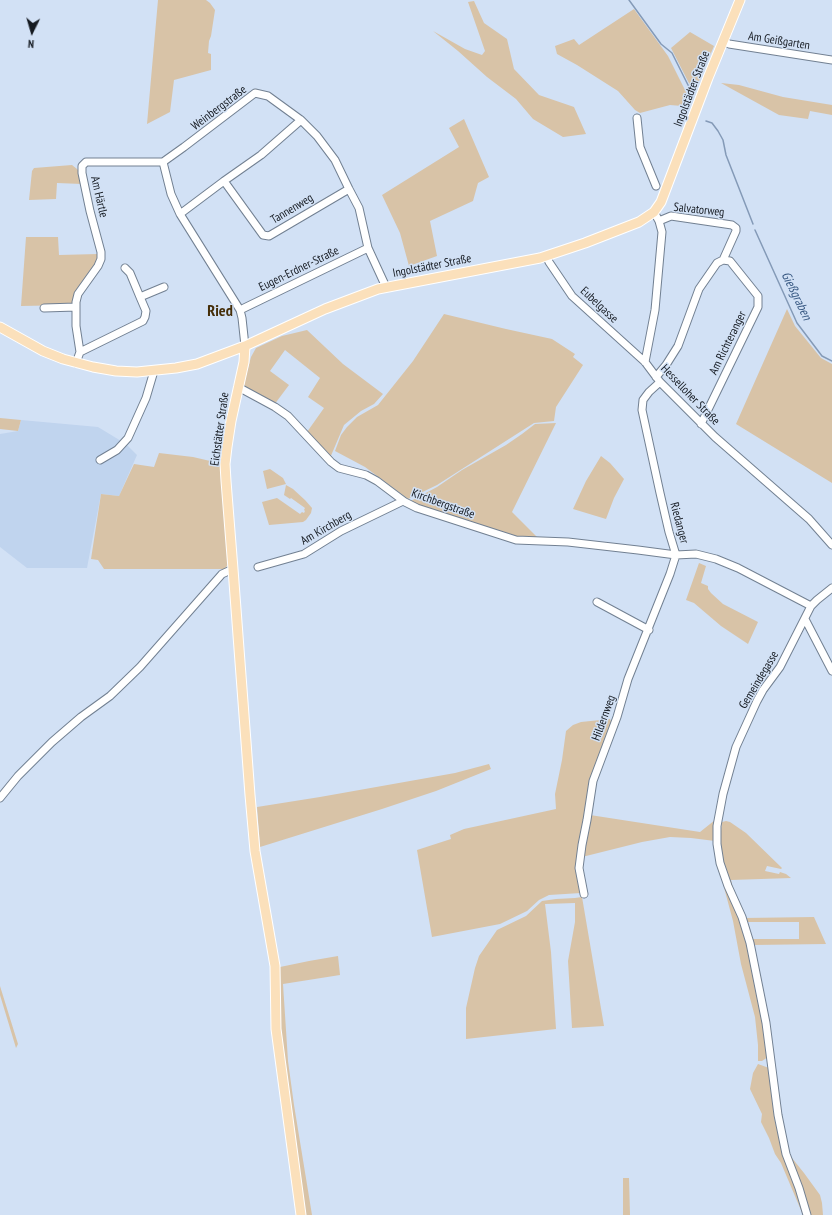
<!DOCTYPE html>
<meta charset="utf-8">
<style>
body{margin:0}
#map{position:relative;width:832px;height:1215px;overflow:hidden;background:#d2e1f5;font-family:"PT Sans Narrow",sans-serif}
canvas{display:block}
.north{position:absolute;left:12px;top:12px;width:40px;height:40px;-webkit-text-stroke:3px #d2e1f5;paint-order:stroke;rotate:185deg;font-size:11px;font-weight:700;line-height:16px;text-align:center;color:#151a21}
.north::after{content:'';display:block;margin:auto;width:14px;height:18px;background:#151a21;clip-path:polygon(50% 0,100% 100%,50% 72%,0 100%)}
</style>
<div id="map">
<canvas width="832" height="1215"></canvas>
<div class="north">N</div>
</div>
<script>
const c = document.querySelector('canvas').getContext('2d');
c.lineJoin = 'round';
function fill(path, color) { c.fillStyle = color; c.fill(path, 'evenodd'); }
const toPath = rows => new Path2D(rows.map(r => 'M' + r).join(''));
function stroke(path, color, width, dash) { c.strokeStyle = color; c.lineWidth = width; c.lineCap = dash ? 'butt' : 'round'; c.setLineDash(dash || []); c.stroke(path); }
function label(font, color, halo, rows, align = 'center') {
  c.font = font + ' "PT Sans Narrow",sans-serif'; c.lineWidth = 3; c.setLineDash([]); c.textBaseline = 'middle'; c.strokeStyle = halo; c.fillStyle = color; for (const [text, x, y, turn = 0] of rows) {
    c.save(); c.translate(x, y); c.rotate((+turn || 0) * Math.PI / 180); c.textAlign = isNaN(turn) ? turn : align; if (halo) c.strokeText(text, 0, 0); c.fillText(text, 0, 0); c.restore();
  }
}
fill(toPath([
 [21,420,98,427,126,444,137,455,119,496,101,494,87,568,27,568,0,547,0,434,18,431]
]), '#c0d4ee');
fill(toPath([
 [158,0,206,0,210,3,215,10,211,36,209,41,208,53,211,54,211,70,174,80,170,112,147,124],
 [474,1,484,23,507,39,514,69,539,95,574,107,586,134,563,137,533,119,516,99,487,77,458,51,433,31,465,49,482,55,485,51,468,2],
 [634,9,668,56,688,96,688,102,685,105,682,106,670,105,640,113,635,110,618,91,577,65,557,54,555,46,574,39,579,45],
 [690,32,714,46,694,93,671,48],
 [721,83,739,85,783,97,832,105,832,115,810,111,808,119,779,115],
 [464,119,489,177,478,183,473,201,430,221,437,256,409,266,400,233,382,195,459,147,449,128],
 [72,165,77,169,81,173,82,184,57,183,56,199,29,200,32,171,34,168],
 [26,237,58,237,59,255,98,254,98,263,73,305,21,306],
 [787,309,795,326,821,358,832,364,832,483,736,424],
 [444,314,506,329,552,339,575,354,573,357,583,365,556,407,554,421,534,423,437,485,408,499,365,467,335,451,341,435,347,427,357,417,378,405,413,361],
 [307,330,343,364,383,394,374,404,361,411,344,425,330,458,307,432,324,408,308,397,320,378,285,350,270,371,289,385,274,405,243,386,251,357,256,348,282,336],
 [0,418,21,420,18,431,0,429],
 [556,423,512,512,537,537,535,540,507,536,409,502,437,487,462,470,506,445,522,434,535,424],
 [159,453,193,457,223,464,222,486,226,516,228,564,225,569,104,569,98,560,91,559,101,494,119,496,134,464,154,467],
 [601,456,610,463,624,479,614,498,606,519,573,509,586,481],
 [270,469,283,478,286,484,267,489,263,471],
 [286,485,293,489,305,500,312,508,311,513,306,520,303,522,269,525,262,502,277,498,300,514,302,512,304,513,305,511,304,510,305,508,291,498,290,499,284,495],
 [699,563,706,566,701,583,708,586,708,589,711,593,723,604,758,622,748,644,721,626,694,603,686,600],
 [610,719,612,724,589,784,587,800,587,810,579,846,581,893,549,895,539,900,527,911,500,924,432,937,417,850,451,839,450,835,464,829,556,809,555,794,562,760,566,731,573,725,581,722],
 [489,764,491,769,436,791,382,809,260,847,257,807,320,797,455,773],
 [590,815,700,832,715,820,715,841,691,838,670,837,642,842,582,857],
 [726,821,730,822,746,833,782,868,781,869,767,866,765,871,779,874,780,872,786,874,791,878,731,880,733,888,732,888,721,855,721,831,722,822],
 [717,867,718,867,744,931,756,982,768,1057,762,1061,758,1061,758,1045,755,1017,741,964,733,921,722,880],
 [582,897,604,1026,572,1028,568,961,575,922,575,903,545,904,551,952,556,1029,466,1039,466,1008,475,968,479,956,497,930,526,916,542,901,556,899,575,898],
 [814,917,826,944,753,945,751,939,799,939,799,922,746,922,744,918],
 [338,956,340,975,283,984,288,1061,294,1105,312,1215,305,1215,282,1058,279,984,280,967,309,961],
 [0,986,18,1044,16,1048,0,995],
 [758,1064,769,1068,775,1122,791,1179,796,1187,804,1212,803,1215,781,1163,775,1154,769,1138,761,1122,762,1114,750,1089,753,1073],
 [792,1158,804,1173,820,1195,822,1203,823,1215,810,1215,790,1163],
 [623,1178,629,1178,630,1215,623,1215]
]), '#d8c3a7');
stroke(toPath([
 [629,0,661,44,672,53,691,91],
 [706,121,712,123,718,131,723,140,726,155,753,224],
 [755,230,797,323,822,356,832,361]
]), '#849ab7', 1.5);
const minor = toPath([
 [724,41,729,44,832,60],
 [637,118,640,147,656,186],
 [163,162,184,147,255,93,268,96,301,120,317,136,335,160,349,189,359,208,368,248,386,287],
 [163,162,171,194,180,214,240,310,242,318,245,346],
 [224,181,263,235,269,236,349,189],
 [180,214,224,181,261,155,301,120],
 [659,221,671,216,732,225,736,228,736,231,723,260],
 [546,256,549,262,572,296,645,362,660,382,715,437,809,519,832,545],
 [140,297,164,287],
 [44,308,76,307],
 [240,310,368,248],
 [80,352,143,321,145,317,146,311,140,297,130,273,125,268],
 [645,362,655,310,662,232,659,221,654,212],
 [76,363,80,352,76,326,76,302,78,294,98,266,101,259,101,252,90,211,82,173,82,166,86,162,163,162],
 [656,377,666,365,678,346,699,289,717,263,723,260,730,261,758,296,758,307,701,424],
 [660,382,649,392,643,400,642,410,660,493,669,532,676,555],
 [238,387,275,407,288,416,331,462,339,468,366,475,377,481,405,502,417,508,516,540,568,542,638,550,676,555,696,554,716,559,738,568,811,606],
 [100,460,117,450,128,438,146,398,154,371],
 [258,567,304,554,341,531,403,501],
 [597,602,649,630],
 [805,619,832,671],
 [0,798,18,776,52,742,81,717,110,696,140,667,222,574,233,569],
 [584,894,579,868,582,845,587,820,593,781,617,717,628,679,670,574,676,555],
 [807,1215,799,1188,786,1154,778,1115,766,1023,750,943,742,917,728,886,720,863,717,844,717,826,723,794,736,747,757,701,763,690,780,667,811,606,817,600,832,588]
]);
const major = toPath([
 [0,327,43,351,63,359,93,367,116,371,137,372,176,368,197,364,245,346,325,309,378,289,540,258,585,243,639,222,654,212,661,202,708,78,740,0],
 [245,346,244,362,231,421,227,447,225,464,226,481,233,569,250,795,255,851,275,966,276,1029,301,1215]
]);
stroke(minor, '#728092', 9);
stroke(major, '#fff', 11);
stroke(minor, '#fff', 7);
stroke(major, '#fbe0bb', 9);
label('12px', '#151a21', '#d2e1f5', [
 ["Am Geißgarten",779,41,9],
 ["Ingolstädter Straße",692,89,-69],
 ["Weinbergstraße",219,108,-37],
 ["Am Härtle",99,197,77],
 ["Tannenweg",292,209,-31],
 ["Salvatorweg",699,210,6],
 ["Ingolstädter Straße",432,266,-11],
 ["Eugen-Erdner-Straße",299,269,-26],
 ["Eubelgasse",599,305,43],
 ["Am Richteranger",728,343,-64],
 ["Hesselloher Straße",690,395,46],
 ["Eichstätter Straße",220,429,-82],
 ["Kirchbergstraße",443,504,20],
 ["Riedanger",679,523,75],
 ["Am Kirchberg",326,528,-30],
 ["Gemeindegasse",759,680,-59],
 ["Hildernweg",604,718,-70]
]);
label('italic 13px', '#375882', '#d2e1f5', [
 ["Gießgraben",796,296,64]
]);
label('bold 16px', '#452e09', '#d2e1f5', [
 ["Ried",220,311]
]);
</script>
